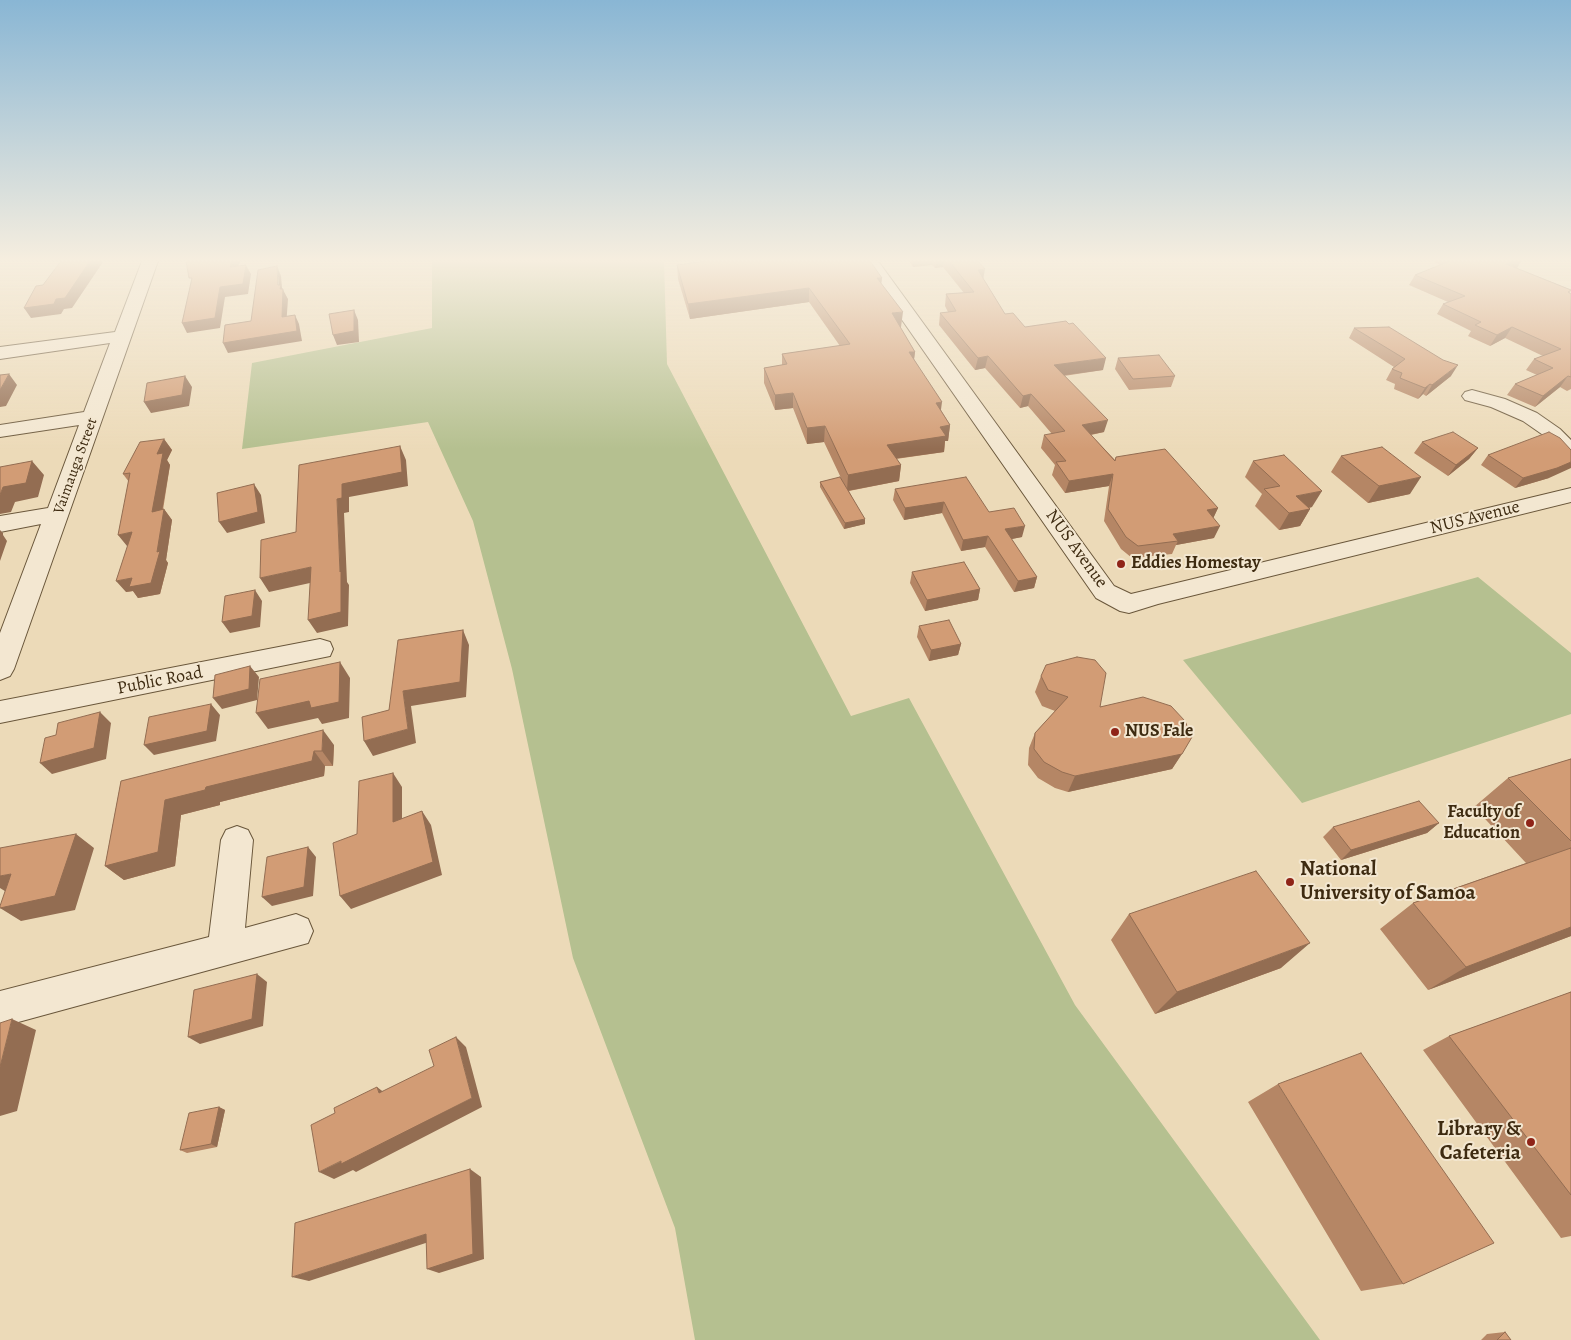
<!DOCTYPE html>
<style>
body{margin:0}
canvas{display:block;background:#ecdab8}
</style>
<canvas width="1571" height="1340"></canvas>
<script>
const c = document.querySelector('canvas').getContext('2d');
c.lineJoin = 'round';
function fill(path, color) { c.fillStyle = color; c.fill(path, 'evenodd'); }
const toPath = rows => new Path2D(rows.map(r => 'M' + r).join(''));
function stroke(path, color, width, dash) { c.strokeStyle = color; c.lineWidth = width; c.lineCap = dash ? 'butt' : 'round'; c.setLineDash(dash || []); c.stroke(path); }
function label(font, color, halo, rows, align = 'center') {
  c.font = font + ' Alegreya,serif'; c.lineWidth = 4; c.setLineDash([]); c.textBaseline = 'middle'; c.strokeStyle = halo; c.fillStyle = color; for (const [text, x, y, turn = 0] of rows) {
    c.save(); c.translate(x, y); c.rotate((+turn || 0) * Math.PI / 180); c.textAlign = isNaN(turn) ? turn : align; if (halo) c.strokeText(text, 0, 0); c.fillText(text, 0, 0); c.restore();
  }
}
fill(toPath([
 [432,261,664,261,667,364,851,716,909,698,1075,1005,1320,1340,695,1340,675,1228,573,958,512,669,473,521,428,422,242,449,252,363,432,328],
 [1478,577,1571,653,1571,714,1302,803,1183,660]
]), '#b5c090');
const minor = toPath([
 [142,261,158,261,14,669,10,676,0,680,0,633,41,524,0,532,0,516,48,508,79,425,0,437,0,425,84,412,110,343,0,359,0,347,115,332,142,261],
 [861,261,878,261,1114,586,1131,594,1571,488,1571,502,1158,604,1129,613,1120,611,1096,598,861,261],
 [1472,390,1505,399,1537,413,1560,429,1571,440,1571,460,1563,458,1546,437,1523,421,1491,407,1465,400,1462,396,1465,392,1472,390],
 [320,639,330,642,333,649,330,656,0,723,0,701,320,639],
 [237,826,248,830,253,840,245,928,296,914,308,919,313,931,308,943,0,1027,0,991,209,937,221,840,226,830,237,826]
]);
stroke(minor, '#6a573b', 2);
fill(minor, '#f3e7d1');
fill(toPath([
 [909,261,978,261,983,278,1005,314,1025,327,1103,370,1064,376,1104,432,1091,435,1115,460,1116,457,1218,508,1213,518,1214,538,1176,545,1172,554,1132,558,1121,549,1104,521,1109,486,1065,493,1052,475,1055,465,1041,448,1044,435,1052,434,1028,406,1020,408,985,368,975,370,939,325,940,313,948,312,945,306,946,294,964,293,943,267,935,268,932,265,913,267],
 [1433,261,1521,261,1517,268,1571,290,1570,293,1571,294,1571,389,1567,391,1560,387,1535,407,1507,395,1515,384,1537,375,1526,370,1534,359,1543,356,1505,338,1490,346,1468,336,1471,331,1437,314,1443,304,1448,302,1409,285,1415,275,1440,265],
 [677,265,882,278,881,284,901,327,900,327,915,352,914,359,941,410,950,425,948,441,945,441,944,452,896,459,901,465,899,481,849,491,865,524,844,529,820,487,820,482,841,478,824,442,807,444,793,408,775,410,764,383,764,368,782,365,782,354,840,346,809,302,690,319,678,279],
 [1354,328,1451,376,1426,396,1423,394,1418,399,1394,389,1395,384,1386,380,1392,369,1394,367,1349,338],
 [1118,358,1175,376,1171,387,1129,390,1115,369],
 [164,439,172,450,167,460,170,465,163,510,164,509,172,520,166,560,168,563,160,594,138,598,133,591,126,592,128,546,129,482,123,474],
 [1422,442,1478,448,1469,459,1448,476,1414,453],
 [1488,455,1549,478,1515,488,1481,465],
 [1341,456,1410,494,1368,503,1331,472],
 [1253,461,1312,507,1309,508,1310,509,1300,526,1279,530,1255,506,1262,494,1245,477],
 [895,489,989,512,1022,537,1011,539,1037,577,1034,588,1014,592,985,547,961,551,942,513,904,520,893,500],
 [912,572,980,589,978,600,925,611,910,583],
 [919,626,961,644,958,655,929,661,917,637],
 [1041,676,1100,707,1192,737,1172,769,1068,792,1055,788,1038,778,1028,765,1029,748,1035,733,1055,711,1042,706,1035,692],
 [334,745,333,766,325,766,324,776,220,802,220,805,181,815,175,866,124,880,105,866,121,781],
 [1571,759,1571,936,1428,990,1380,929,1413,903,1526,863,1474,807,1508,778],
 [1439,823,1427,833,1341,860,1323,837,1333,827],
 [1129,914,1281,968,1155,1014,1111,940],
 [1571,992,1571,1236,1561,1238,1423,1050,1449,1036],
 [1278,1084,1403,1284,1361,1291,1248,1102],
 [219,1107,225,1110,217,1147,187,1153,180,1150],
 [1505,1332,1511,1340,1481,1340,1487,1334]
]), '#b58665');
fill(toPath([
 [90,261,102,261,103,262,72,308,64,309,61,314,31,318,24,308,56,299],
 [232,261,240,261,235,277,230,267],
 [913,261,932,261,932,265,913,267],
 [936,261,944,261,943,267,935,268],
 [1514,261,1521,261,1517,268,1506,264],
 [246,265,251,274,248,294,225,297,220,328,187,333,182,323,220,287],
 [277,266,281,276,282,288,288,299,286,327,282,317],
 [985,269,983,280,978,270],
 [877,278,882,278,880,292],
 [809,288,809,302,690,319,688,304],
 [354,310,358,320,359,342,337,345,333,335],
 [903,312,901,327,890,328,892,313],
 [295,315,299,324,302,341,228,353,223,343],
 [1512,327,1505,338,1490,346,1497,335],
 [909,352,915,352,913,367],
 [988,356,985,368,975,370,978,358],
 [1106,358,1103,370,1051,377,1054,365],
 [1458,365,1451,376,1426,396,1432,385],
 [9,374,17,385,6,406,0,407,0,390],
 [185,376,192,387,189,406,151,413,144,402],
 [1568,376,1560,387,1535,407,1543,396],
 [1430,384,1423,394,1418,399,1425,388],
 [793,393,793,408,775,410,775,395],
 [1031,394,1028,406,1020,408,1023,396],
 [942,402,940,417,936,403],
 [1108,420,1104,432,1078,437,1082,425],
 [950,425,948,441,945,441,944,452,885,460,887,445,940,427],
 [825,426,824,442,807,444,807,428],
 [164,439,172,450,167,460,170,465,160,523,152,512,157,454],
 [400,446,406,460,408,486,349,497,349,512,344,513,347,582,349,585,348,626,317,633,308,620,340,572,337,499,342,484],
 [1478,448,1469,459,1448,476,1456,465],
 [32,461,44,475,38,497,15,502,11,512,0,514,0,495,3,487],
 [1571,462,1571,468,1549,478,1515,488,1523,478],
 [901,465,899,481,847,491,848,475],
 [1113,474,1109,486,1065,493,1069,481],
 [1421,477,1410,494,1368,503,1379,486],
 [254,484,261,495,265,523,227,533,219,522],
 [1322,491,1312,507,1288,512,1296,496],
 [944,502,942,513,904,520,905,508],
 [1218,508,1212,521,1207,510],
 [164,509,172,520,166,560,168,563,160,594,138,598,133,591,126,592,116,581,132,578,157,552],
 [1310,509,1300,526,1279,530,1289,513],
 [865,519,865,524,844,529,845,523],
 [1025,526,1022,537,1002,541,1005,529],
 [1220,526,1214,538,1176,545,1178,541,1173,534],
 [0,530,3,533,3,535,7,541,0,561],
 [132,532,141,544,127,546,118,535],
 [988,536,985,547,961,551,963,540],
 [311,567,319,581,269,592,260,578],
 [1037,577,1034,588,1014,592,1018,581],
 [980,589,978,600,925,611,927,600],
 [255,590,262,601,260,627,230,633,222,622],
 [463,630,469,645,466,697,411,706,416,743,373,756,364,741,408,729,403,691],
 [961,644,958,655,929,661,931,650],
 [340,662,350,678,349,718,322,724,318,718,268,729,256,713],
 [250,666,259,677,257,700,222,709,213,698],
 [211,704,220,715,216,741,154,755,144,745],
 [100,712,111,723,106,759,52,774,40,763],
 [323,730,334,745,333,766,322,751],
 [314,751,325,766,324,776,220,802,220,805,181,815,175,866,124,880,105,866,165,800],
 [1182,754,1172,769,1068,792,1075,776],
 [393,773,402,787,402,835,393,822],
 [422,811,431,825,442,875,351,909,340,896],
 [1439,823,1427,833,1341,860,1351,850],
 [76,834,94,848,75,910,21,921,0,908],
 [308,847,316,857,313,896,272,906,262,897],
 [11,874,8,893,0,888,0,876],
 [1571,927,1571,936,1428,990,1466,967],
 [1310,943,1281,968,1155,1014,1177,992],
 [257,974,267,982,263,1026,200,1044,188,1037],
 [12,1019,36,1030,17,1111,0,1116,0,1067],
 [456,1037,466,1047,482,1107,356,1172,353,1170,334,1179,319,1172,472,1098],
 [377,1087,390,1097,379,1093],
 [219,1107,225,1110,217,1147,211,1144],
 [470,1169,481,1177,484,1259,439,1273,427,1269],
 [426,1234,438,1239,309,1281,292,1277]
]), '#936d52');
const building = toPath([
 [61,261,90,261,65,298,56,299,54,304,24,308,36,286,43,285,61,261],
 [186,261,232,261,230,267,246,265,243,284,220,287,215,318,182,323,192,278,189,278,186,261],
 [706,261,870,261,882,278,877,278,903,312,892,313,915,352,909,352,942,402,936,403,950,425,940,427,946,436,887,445,901,465,848,475,825,426,807,428,793,393,775,395,764,368,787,364,782,354,850,344,809,288,688,304,677,265,706,261],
 [949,261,978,261,985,269,978,270,1005,314,1013,313,1025,327,1066,321,1069,324,1073,323,1106,358,1054,365,1108,420,1082,425,1115,461,1116,457,1165,449,1218,508,1207,510,1220,526,1173,534,1178,541,1138,546,1126,537,1108,509,1113,474,1069,481,1056,462,1066,461,1044,435,1065,431,1031,394,1023,396,988,356,978,358,940,313,956,311,946,294,974,292,949,261],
 [1450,261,1514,261,1506,264,1571,290,1568,292,1571,294,1571,377,1568,376,1543,396,1515,384,1553,368,1534,359,1561,349,1512,327,1497,335,1475,325,1481,322,1443,304,1465,296,1415,275,1450,261],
 [277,266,278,285,281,285,280,289,283,289,282,317,295,315,297,331,223,343,225,325,251,321,258,270,277,266],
 [354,310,354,331,333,335,329,314,354,310],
 [1389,327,1443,360,1458,365,1432,385,1430,384,1425,388,1400,378,1402,373,1392,369,1405,359,1354,328,1389,327],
 [1159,355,1175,376,1133,379,1118,358,1159,355],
 [9,374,0,390,0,375,9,374],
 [185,376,182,395,144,402,147,383,185,376],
 [1453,432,1478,448,1456,465,1422,442,1453,432],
 [1549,432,1560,438,1571,450,1571,462,1557,468,1523,478,1488,455,1549,432],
 [164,439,157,454,163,453,152,512,164,509,157,552,160,551,151,583,129,587,132,578,116,581,132,532,118,535,130,473,123,474,140,442,164,439],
 [400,446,402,472,342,484,342,498,337,499,340,572,341,571,341,612,308,620,311,567,260,578,261,540,296,532,299,465,400,446],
 [1382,447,1421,477,1379,486,1341,456,1382,447],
 [1284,455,1322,491,1296,496,1310,509,1289,513,1264,489,1280,486,1253,461,1284,455],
 [32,461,26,483,3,487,0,495,0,467,32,461],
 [840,477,865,519,845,523,820,482,840,477],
 [966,477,989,512,1014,508,1025,526,1005,529,1037,577,1018,581,988,536,963,540,944,502,905,508,895,489,966,477],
 [254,484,258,512,219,522,217,493,254,484],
 [964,562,980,589,927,600,912,572,964,562],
 [255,590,252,616,222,622,225,596,255,590],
 [949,620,961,644,931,650,919,626,949,620],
 [463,630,460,682,403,691,408,729,364,741,362,717,389,710,398,640,463,630],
 [1077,657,1095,660,1106,673,1100,707,1143,697,1171,706,1185,721,1192,737,1182,754,1075,776,1062,772,1044,762,1034,749,1035,733,1068,697,1048,690,1041,676,1046,665,1077,657],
 [340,662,339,702,311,708,309,701,256,713,260,679,340,662],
 [250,666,249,689,213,698,215,675,250,666],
 [211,704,207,731,144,745,149,717,211,704],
 [100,712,94,748,40,763,45,738,56,735,58,723,100,712],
 [323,730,322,751,314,751,312,761,206,787,205,790,165,800,158,852,105,866,121,781,323,730],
 [1571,759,1571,841,1508,778,1571,759],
 [393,773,393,822,422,811,433,862,340,896,333,843,357,834,359,781,393,773],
 [1419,801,1439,823,1351,850,1333,827,1419,801],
 [76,834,55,896,0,908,0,906,11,874,0,876,0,848,76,834],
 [308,847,304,887,262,897,267,857,308,847],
 [1571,848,1571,927,1466,967,1413,903,1571,848],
 [1256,871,1310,943,1177,992,1129,914,1256,871],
 [257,974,252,1019,188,1037,194,990,257,974],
 [1571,992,1571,1195,1449,1036,1571,992],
 [12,1019,0,1067,0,1023,12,1019],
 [456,1037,472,1098,341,1164,341,1161,319,1172,311,1125,335,1113,334,1108,377,1087,379,1093,434,1066,429,1050,456,1037],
 [1361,1053,1494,1243,1403,1284,1278,1084,1361,1053],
 [219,1107,211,1144,180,1150,189,1113,219,1107],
 [470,1169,473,1254,427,1269,426,1234,292,1277,295,1223,470,1169],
 [1505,1332,1511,1340,1497,1340,1505,1332]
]);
fill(building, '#d29c75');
stroke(building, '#936d52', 1);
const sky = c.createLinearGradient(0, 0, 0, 449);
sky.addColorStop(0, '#89b6d4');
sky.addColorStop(0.58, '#f6eedf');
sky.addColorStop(1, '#f6eedf00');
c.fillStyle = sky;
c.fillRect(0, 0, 1571, 449);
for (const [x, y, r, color] of [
 [1121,564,5,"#8f2418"],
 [1115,732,5,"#8f2418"],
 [1530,823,5,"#8f2418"],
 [1290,882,5,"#8f2418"],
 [1531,1142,5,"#8f2418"]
]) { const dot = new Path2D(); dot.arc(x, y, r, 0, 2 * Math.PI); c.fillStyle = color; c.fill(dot); stroke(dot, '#f3e7d1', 2); }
label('15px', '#3e2b11', '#f3e7d1', [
 ["Vaimauga Street",76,466,-70]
]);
label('18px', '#3e2b11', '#f3e7d1', [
 ["NUS Avenue",1475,518,-14],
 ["NUS Avenue",1076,549,54],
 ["Public Road",160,681,-11]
]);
label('bold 18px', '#3e2b11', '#f3e7d1', [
 ["Eddies Homestay",1131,564],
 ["NUS Fale",1125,732],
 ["Faculty of",1520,813,"right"],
 ["Education",1520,834,"right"]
], 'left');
label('bold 21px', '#3e2b11', '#f3e7d1', [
 ["National",1300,870],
 ["University of Samoa",1300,894],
 ["Library &",1521,1130,"right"],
 ["Cafeteria",1521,1154,"right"]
], 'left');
</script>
